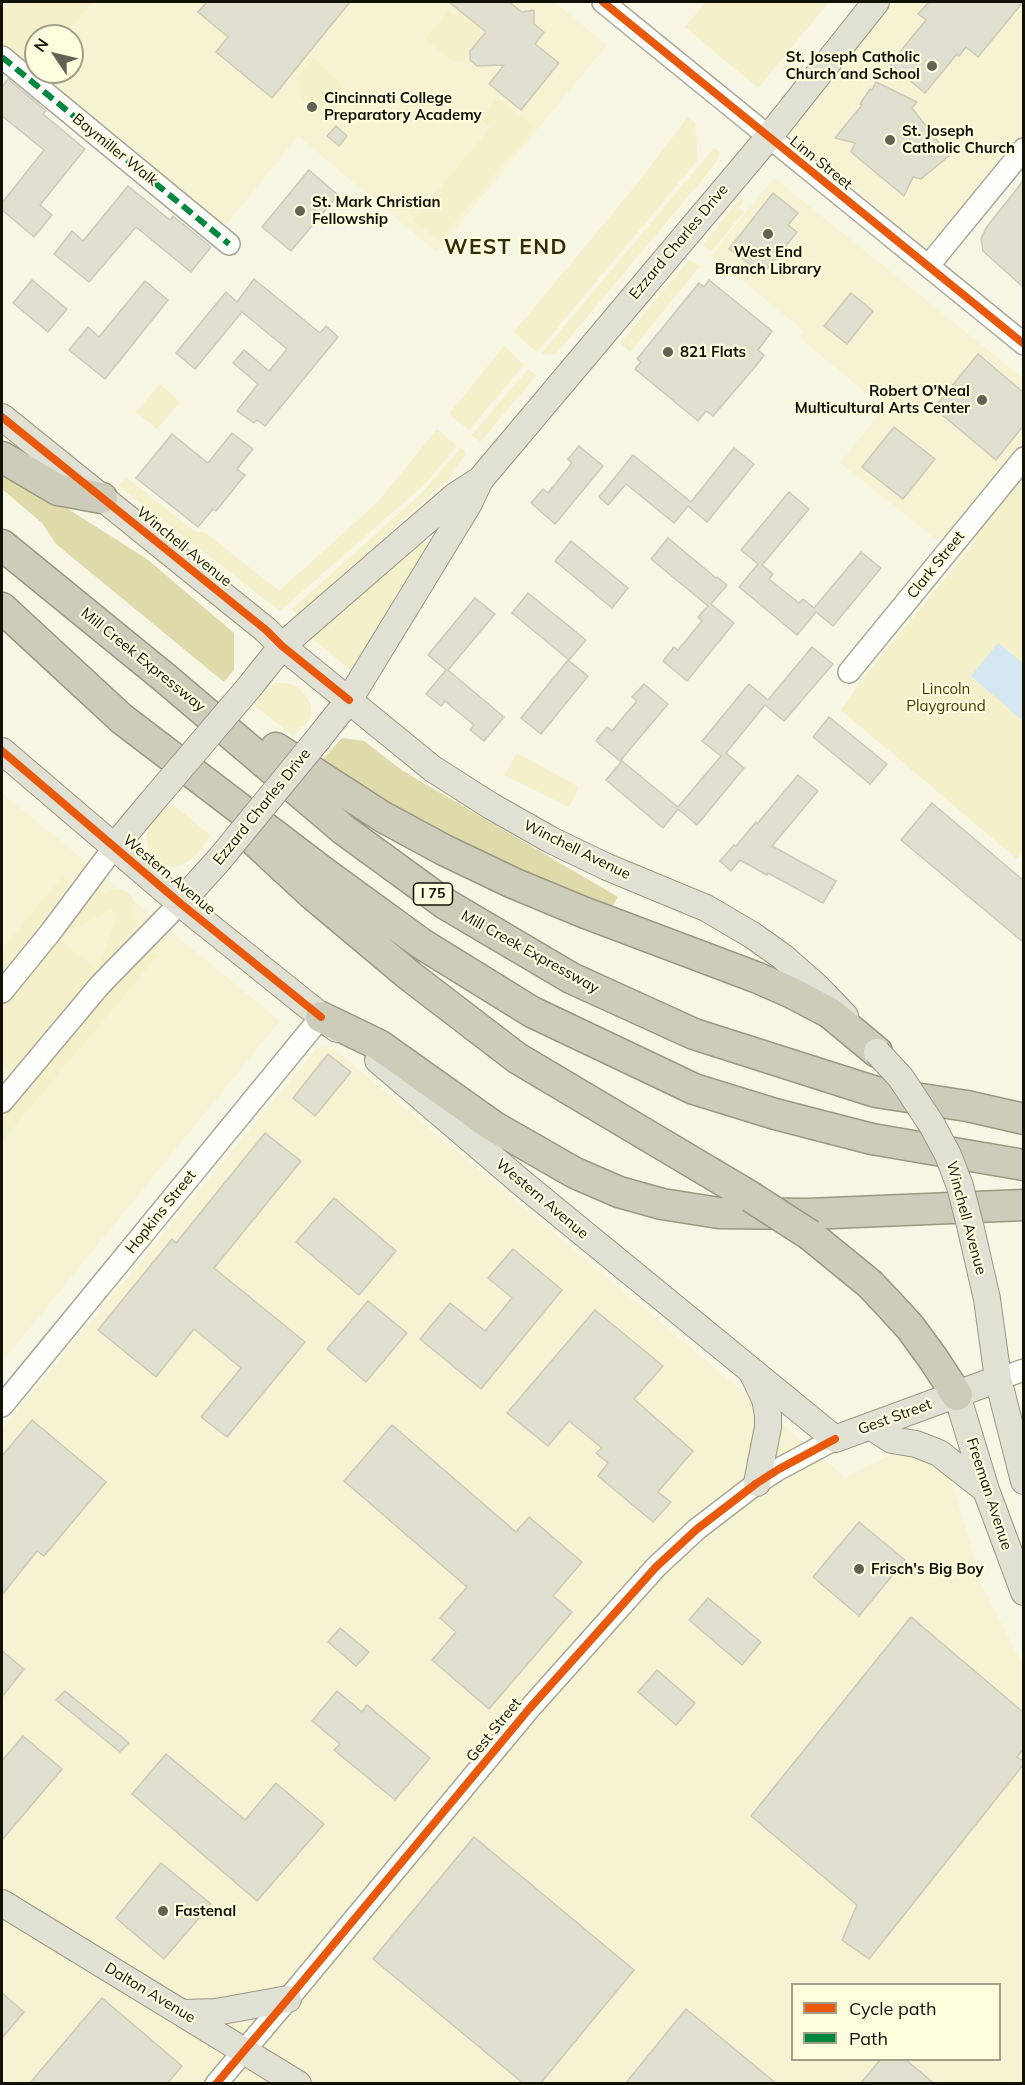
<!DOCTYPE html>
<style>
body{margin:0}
#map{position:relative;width:1025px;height:2085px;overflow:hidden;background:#f7f6e5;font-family:Mulish,sans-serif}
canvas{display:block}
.frame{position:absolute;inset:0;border:3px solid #121105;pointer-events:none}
.legend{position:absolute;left:791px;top:1983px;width:210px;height:78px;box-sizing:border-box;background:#fefdde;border:2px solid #a09f87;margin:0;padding:8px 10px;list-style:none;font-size:18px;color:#121105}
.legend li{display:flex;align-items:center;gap:12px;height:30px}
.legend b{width:30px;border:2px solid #a09f87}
.north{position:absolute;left:24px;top:24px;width:60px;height:60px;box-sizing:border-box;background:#fefdde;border:2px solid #a09f87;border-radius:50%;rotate:305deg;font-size:16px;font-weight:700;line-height:24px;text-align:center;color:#121105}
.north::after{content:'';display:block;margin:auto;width:21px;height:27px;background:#626153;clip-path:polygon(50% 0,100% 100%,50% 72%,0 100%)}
</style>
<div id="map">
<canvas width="1025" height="2085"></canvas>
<div class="frame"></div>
<ul class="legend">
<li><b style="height:8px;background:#e8590c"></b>Cycle path</li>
<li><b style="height:8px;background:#00873e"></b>Path</li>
</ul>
<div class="north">N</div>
</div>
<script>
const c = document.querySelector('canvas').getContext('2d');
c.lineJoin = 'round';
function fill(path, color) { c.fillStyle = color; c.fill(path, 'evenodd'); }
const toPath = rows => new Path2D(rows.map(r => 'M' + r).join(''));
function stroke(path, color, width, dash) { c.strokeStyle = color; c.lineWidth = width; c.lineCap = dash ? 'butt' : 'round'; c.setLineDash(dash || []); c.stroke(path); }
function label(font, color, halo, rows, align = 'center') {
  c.font = font + ' Mulish,sans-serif'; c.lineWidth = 4.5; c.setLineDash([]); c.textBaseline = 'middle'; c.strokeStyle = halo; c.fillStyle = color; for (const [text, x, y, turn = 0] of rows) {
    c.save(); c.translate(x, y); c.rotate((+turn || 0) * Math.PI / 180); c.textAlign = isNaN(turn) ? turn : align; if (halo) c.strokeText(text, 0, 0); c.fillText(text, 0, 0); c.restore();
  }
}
fill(toPath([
 [93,2,554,2,607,45,436,252,298,136,221,231,36,72,72,72,72,36,65,36],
 [893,2,1023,2,1023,145,934,255,787,131],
 [774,178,1023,378,1023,446,951,535,936,539,840,463,884,408,800,338,804,331,711,255],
 [2,793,280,1021,2,1362],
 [318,1047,333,1048,845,1477,906,1448,950,1474,982,1585,1023,1666,1023,2083,2,2084,2,1429],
 [792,1984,1000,1984,1000,2060,792,2060]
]), '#f5f3d2');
fill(toPath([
 [2,2,93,2,65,36,36,36,36,72,2,57],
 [706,2,829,2,758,88,685,27],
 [450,9,450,13,453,16,460,11,486,32,463,61,452,61,426,39],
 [313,58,343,86,320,114,303,100,296,78],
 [497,97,534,127,439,241,414,220,491,127,480,119],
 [688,117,695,123,698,160,537,352,514,332,637,184],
 [714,148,720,151,716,162,707,174,555,355,541,354],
 [741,198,744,200,739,208,744,212,711,252,703,245],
 [689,260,700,266,630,352,620,343],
 [504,346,524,365,469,430,449,414],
 [528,369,536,376,480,442,472,435],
 [160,384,180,402,157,429,136,412],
 [437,429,457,446,436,471,424,485,280,611,119,486,126,477,194,531,206,533,279,591,377,503],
 [461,448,465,451,465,456,452,471,454,473,449,479,297,615,292,609,423,492],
 [1023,479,1024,851,1017,859,841,710,861,680,975,542,973,539],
 [421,539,427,545,351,670,310,637],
 [276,683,284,683,297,686,310,702,311,710,310,718,304,727,302,726,293,736,254,705,262,695,261,693],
 [517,753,579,787,569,807,504,775],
 [171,803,211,836,195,856,181,866,173,867,160,863,151,854,146,839,148,831,153,822],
 [62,877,69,882,39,926,2,971,2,949],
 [98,889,105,894,114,889,120,889,131,894,135,906,131,917,138,923,17,1067,11,1070,7,1068,2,1059,2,1004],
 [111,909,118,915,97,970,57,938],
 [151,950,157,956,2,1141,2,1119,112,987]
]), '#f3f0ca');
fill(toPath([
 [2,469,46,495,147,559,234,633,234,670,224,682,56,544,42,523,2,489],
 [342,738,364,741,403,771,618,897,610,910,426,828,320,762]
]), '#dedaaa');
fill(toPath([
 [998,643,1023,663,1023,721,971,676]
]), '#d5e7f0');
const building = toPath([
 [207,2,350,2,272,98,216,52,228,37,198,12,207,2],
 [449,2,509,2,522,12,534,10,534,24,544,32,535,44,559,63,521,110,489,84,504,65,477,66,470,60,470,51,486,32,449,2],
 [929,2,1023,2,978,57,966,47,959,56,957,54,925,93,890,64,926,20,918,14,929,2],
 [8,79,46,111,43,114,85,149,40,205,52,215,34,237,2,210,2,203,44,150,2,116,2,87,8,79],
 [876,82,917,102,912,108,949,156,921,179,913,177,904,196,851,152,855,143,835,138,862,105,860,104,870,89,872,90,876,82],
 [336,126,347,136,339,146,327,136,336,126],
 [309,170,338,195,291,251,262,227,309,170],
 [1023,181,1023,287,983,251,981,239,986,228,1023,181],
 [128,186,170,220,173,216,211,247,191,272,136,227,89,282,54,254,72,231,83,241,128,186],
 [773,193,798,213,788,225,797,232,763,274,729,249,773,193],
 [254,279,320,333,326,326,338,337,265,426,257,420,254,423,237,411,258,384,233,363,244,350,269,371,287,349,242,312,195,369,176,353,226,292,237,302,254,279],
 [32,280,67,309,48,332,13,303,32,280],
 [709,280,772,331,758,350,764,355,755,367,713,416,706,411,698,421,635,369,641,362,637,359,699,283,704,287,709,280],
 [145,281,168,300,105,379,69,350,88,327,99,337,145,281],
 [851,293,873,311,847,344,824,326,851,293],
 [978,354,1023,392,1023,426,996,460,934,408,978,354],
 [894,427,935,459,903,499,862,467,894,427],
 [232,433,253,449,237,469,245,475,216,511,213,509,198,527,136,478,172,434,208,463,232,433],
 [579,446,603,466,555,524,531,503,543,489,548,493,572,463,568,459,579,446],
 [734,448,754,464,707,522,688,506,674,523,626,484,608,505,599,497,633,455,691,502,734,448],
 [789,492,809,509,762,565,773,574,769,579,799,603,803,599,814,608,861,552,881,568,833,626,816,612,797,635,739,587,758,564,741,550,789,492],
 [668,538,716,578,717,577,727,585,711,604,734,623,687,681,663,661,674,647,678,650,702,621,698,617,708,606,651,559,668,538],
 [571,541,628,588,612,608,555,561,571,541],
 [528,593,586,640,569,660,512,613,528,593],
 [475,598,495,614,448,670,504,717,484,741,470,730,474,725,445,701,441,706,426,694,446,670,428,655,475,598],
 [812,647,833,664,784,721,765,705,726,753,744,768,697,825,678,809,663,828,606,780,622,761,678,807,721,756,702,741,749,684,768,700,812,647],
 [568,660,588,676,541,734,521,718,568,660],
 [644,684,668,704,620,761,596,741,607,727,612,731,624,716,637,701,632,697,644,684],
 [829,717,887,764,870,784,813,737,829,717],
 [798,775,818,791,772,846,836,881,823,903,768,873,767,875,740,860,731,871,720,861,734,845,736,846,756,822,757,824,798,775],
 [932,803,1023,880,1023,942,901,840,932,803],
 [328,1054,351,1072,315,1116,293,1098,328,1054],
 [265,1133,301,1161,214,1268,305,1342,227,1437,201,1417,241,1368,194,1329,156,1377,98,1330,172,1239,176,1243,265,1133],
 [334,1198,396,1251,359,1295,296,1242,334,1198],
 [513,1249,562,1290,481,1389,420,1339,450,1303,485,1331,512,1298,488,1278,513,1249],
 [368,1301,407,1333,366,1382,327,1349,368,1301],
 [595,1310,663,1366,634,1399,693,1451,658,1492,671,1502,653,1522,598,1476,608,1463,596,1453,602,1448,569,1421,548,1446,507,1413,595,1310],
 [32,1420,106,1482,44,1556,37,1551,2,1595,2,1456,32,1420],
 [392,1425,516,1532,529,1517,582,1562,553,1596,572,1612,489,1709,432,1660,456,1632,440,1618,467,1587,344,1481,392,1425],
 [859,1522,905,1560,859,1616,813,1577,859,1522],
 [708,1598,761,1642,742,1665,689,1620,708,1598],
 [911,1617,1023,1712,1023,1749,1017,1757,1023,1761,1023,1765,869,1959,842,1940,857,1905,751,1816,911,1617],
 [340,1628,369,1652,356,1666,328,1642,340,1628],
 [2,1651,24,1669,2,1697,2,1651],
 [657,1670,695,1703,676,1725,638,1692,657,1670],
 [65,1691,129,1743,120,1752,56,1700,65,1691],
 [337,1691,362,1712,367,1705,430,1758,395,1800,334,1750,340,1744,312,1721,337,1691],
 [23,1736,62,1769,2,1840,2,1761,23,1736],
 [166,1754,245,1820,276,1783,324,1824,257,1901,132,1794,166,1754],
 [474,1837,634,1970,540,2084,524,2084,373,1959,474,1837],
 [161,1863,211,1904,164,1959,116,1918,161,1863],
 [2,1993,24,2012,2,2038,2,1993],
 [102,1998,182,2066,167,2084,29,2084,102,1998],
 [686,2009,777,2084,625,2084,686,2009],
 [880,2060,906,2060,935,2084,860,2084,880,2060]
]);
fill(building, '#dfdecf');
stroke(building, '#cac9ba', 1.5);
const minor = toPath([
 [603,2,1024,344],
 [2,57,229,244],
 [929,265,1024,149],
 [849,672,1024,458],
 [2,992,50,933,115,846],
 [2,1102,100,985,180,903],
 [998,1379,1024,1370],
 [2,1406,321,1017],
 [216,2084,288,1999,529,1709,656,1567,697,1529,757,1483,779,1469,835,1439]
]);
const major = toPath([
 [2,417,266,630,282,646,433,769,491,806,551,840,607,867,706,908,752,935,783,957,817,987,845,1016],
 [251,685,282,646,298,632,455,496,480,480],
 [318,739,349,700,468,505,480,480,768,138,876,2],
 [2,751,180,903,337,1029],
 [115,846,150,804],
 [180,903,218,861],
 [378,1060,522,1183,835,1439,998,1379],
 [970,1225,987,1299,998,1379,1024,1481],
 [753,1374,765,1399,768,1415,768,1427,757,1483],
 [957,1395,986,1490,1024,1592],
 [870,1426,892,1440,916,1444,939,1453,986,1490],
 [2,1903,298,2084],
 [183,2013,216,2012,288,1999]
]);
const highway = toPath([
 [2,457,58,490,102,498],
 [2,545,165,678,344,830,444,903,571,978,694,1034,876,1092,967,1106,1024,1119],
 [2,608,122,719,323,872,422,944,532,1012,694,1089,775,1114,872,1139,1024,1165],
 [276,748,383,817,444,850,513,883,583,912,758,978,792,993,830,1013,877,1052],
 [257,843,311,893,410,976,517,1058,751,1197],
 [321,1017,379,1045,493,1126,575,1173,619,1192,662,1204,719,1213,808,1214,1024,1205],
 [810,1235,870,1284,887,1302,910,1327,932,1357,957,1395]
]);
stroke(minor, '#a7a799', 24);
stroke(major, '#9a9881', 28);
stroke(highway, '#9a9881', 33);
stroke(minor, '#fefefb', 21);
stroke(major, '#e1e0d5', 26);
stroke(highway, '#cdccbb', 30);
const majorBridge = toPath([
 [150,804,251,685],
 [218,861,318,739],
 [877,1052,901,1078,932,1125,948,1155,960,1186,970,1225]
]);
const highwayBridge = toPath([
 [751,1197,810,1235]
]);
stroke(majorBridge, '#9a9881', 28, []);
stroke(highwayBridge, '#9a9881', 33, []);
stroke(majorBridge, '#e1e0d5', 26);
stroke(highwayBridge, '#cdccbb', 30);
stroke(toPath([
 [2,57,229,244]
]), '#00873e', 6, [12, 6]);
stroke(toPath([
 [603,2,1024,344],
 [2,417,266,630,282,646,349,700],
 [2,751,180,903,321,1017],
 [216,2084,288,1999,529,1709,656,1567,697,1529,757,1483,779,1469,835,1439]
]), '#e8590c', 8);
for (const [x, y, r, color] of [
 [932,66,6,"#626153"],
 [312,107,6,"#626153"],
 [890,140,6,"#626153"],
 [300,211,6,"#626153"],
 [768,234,6,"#626153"],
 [668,352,6,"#626153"],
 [982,400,6,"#626153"],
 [859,1569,6,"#626153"],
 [163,1911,6,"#626153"]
]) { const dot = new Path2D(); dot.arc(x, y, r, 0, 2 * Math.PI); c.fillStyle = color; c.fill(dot); stroke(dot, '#fefdde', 2); }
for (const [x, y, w] of [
 [433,894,39]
]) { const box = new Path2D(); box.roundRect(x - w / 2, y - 11, w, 22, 4.5); c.fillStyle = '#fefdde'; c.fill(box); stroke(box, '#121105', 1.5); }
label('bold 14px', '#121105', null, [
 ["I 75",433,894]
]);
label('bold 15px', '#121105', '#fefdde', [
 ["St. Joseph Catholic",920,57,"right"],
 ["Church and School",920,74,"right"],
 ["Cincinnati College",324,98],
 ["Preparatory Academy",324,115],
 ["St. Joseph",902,131],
 ["Catholic Church",902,148],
 ["St. Mark Christian",312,202],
 ["Fellowship",312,219],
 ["West End",768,252,"center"],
 ["Branch Library",768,269,"center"],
 ["821 Flats",680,352],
 ["Robert O'Neal",970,391,"right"],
 ["Multicultural Arts Center",970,408,"right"],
 ["Frisch's Big Boy",871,1569],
 ["Fastenal",175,1911]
], 'left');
label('15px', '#121105', '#fefdde', [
 ["Baymiller Walk",115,150,39],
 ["Linn Street",821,163,39],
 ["Ezzard Charles Drive",679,242,-50],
 ["Winchell Avenue",184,547,39],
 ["Clark Street",936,565,-51],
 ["Mill Creek Expressway",143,660,39],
 ["Ezzard Charles Drive",262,807,-51],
 ["Winchell Avenue",577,850,26],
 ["Western Avenue",169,875,40],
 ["Mill Creek Expressway",530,952,29],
 ["Western Avenue",542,1199,40],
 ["Hopkins Street",161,1212,-51],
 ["Winchell Avenue",966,1218,75],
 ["Gest Street",895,1417,-20],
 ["Freeman Avenue",989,1494,72],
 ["Gest Street",494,1730,-51],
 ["Dalton Avenue",150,1993,31]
]);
label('15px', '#403b00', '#fefdde', [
 ["Lincoln",946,689],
 ["Playground",946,706]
]);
c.letterSpacing = '1.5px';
label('bold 21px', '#302d0c', '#fefdde', [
 ["WEST END",506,248]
]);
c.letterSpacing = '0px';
</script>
